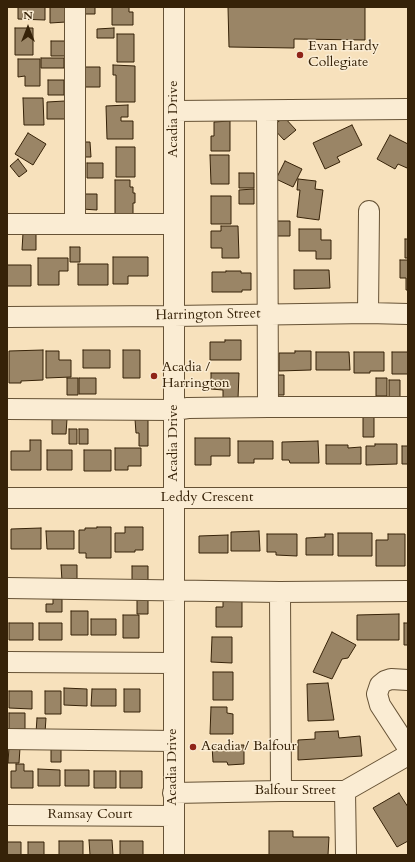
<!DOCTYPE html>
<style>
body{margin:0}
#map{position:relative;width:415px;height:862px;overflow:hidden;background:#f7e1bc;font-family:Cardo,serif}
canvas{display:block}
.frame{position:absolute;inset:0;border:8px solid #362208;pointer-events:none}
.north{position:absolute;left:8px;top:8px;width:40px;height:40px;-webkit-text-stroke:3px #faecd3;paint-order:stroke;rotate:0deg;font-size:11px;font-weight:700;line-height:16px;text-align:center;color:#362208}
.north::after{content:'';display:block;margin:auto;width:14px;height:18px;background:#362208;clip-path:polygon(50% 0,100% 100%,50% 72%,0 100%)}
</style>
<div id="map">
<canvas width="415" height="862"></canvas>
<div class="frame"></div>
<div class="north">N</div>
</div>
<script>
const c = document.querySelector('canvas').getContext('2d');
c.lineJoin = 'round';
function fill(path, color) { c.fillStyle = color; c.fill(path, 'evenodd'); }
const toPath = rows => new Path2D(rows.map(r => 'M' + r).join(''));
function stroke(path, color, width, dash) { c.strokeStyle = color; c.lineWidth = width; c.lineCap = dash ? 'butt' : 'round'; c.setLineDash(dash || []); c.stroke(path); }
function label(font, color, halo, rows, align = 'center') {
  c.font = font + ' Cardo,serif'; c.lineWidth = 3; c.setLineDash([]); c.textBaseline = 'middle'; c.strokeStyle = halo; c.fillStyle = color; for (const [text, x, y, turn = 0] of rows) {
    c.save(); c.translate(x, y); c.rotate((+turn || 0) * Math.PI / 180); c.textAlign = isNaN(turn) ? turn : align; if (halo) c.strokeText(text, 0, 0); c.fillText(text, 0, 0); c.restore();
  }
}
const building = toPath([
 [18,7,45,7,45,20,18,19,18,7],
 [50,7,66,7,66,22,50,23,50,7],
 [81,7,95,7,95,14,81,14,81,7],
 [112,7,129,7,129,12,133,12,133,25,112,25,112,7],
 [228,7,365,7,365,40,294,39,294,48,229,47,228,7],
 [15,28,33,28,33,55,15,55,15,28],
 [114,28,114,38,97,38,97,29,114,28],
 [117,34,134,34,134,62,117,62,117,34],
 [51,41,66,41,67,56,51,56,51,41],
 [41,58,64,58,64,68,41,68,41,58],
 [18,59,40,59,40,86,25,86,25,76,18,77,18,59],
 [113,65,135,66,135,102,116,102,116,75,113,75,113,65],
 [82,67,100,67,100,87,82,87,82,67],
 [48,80,64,80,64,95,48,95,48,80],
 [23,98,43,98,44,125,24,125,23,98],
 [65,101,65,119,47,119,47,102,65,101],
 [128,105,128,117,121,117,121,121,133,121,133,139,107,139,106,106,128,105],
 [284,117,296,130,284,140,272,127,284,117],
 [230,121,230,151,211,151,211,136,214,136,214,122,230,121],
 [352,125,362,145,337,157,340,162,325,169,313,143,352,125],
 [28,133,46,144,33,165,15,154,28,133],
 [390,135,408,144,408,166,407,168,398,164,395,169,377,159,390,135],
 [81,142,90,142,91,157,81,157,81,142],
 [116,147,135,147,135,177,116,177,116,147],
 [210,155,229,155,229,184,211,184,210,155],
 [18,159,27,171,19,177,10,166,18,159],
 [285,161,302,169,293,187,276,179,285,161],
 [87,163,103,163,103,178,87,178,87,163],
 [239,173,254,173,254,188,239,188,239,173],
 [298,179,316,181,315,189,323,190,319,220,297,217,300,190,297,190,298,179],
 [115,180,130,180,130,187,133,187,133,193,135,193,135,203,133,203,133,216,115,216,115,180],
 [254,189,254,204,239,204,239,190,254,189],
 [82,194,97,194,97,210,82,209,82,194],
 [211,196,231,196,231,224,211,224,211,196],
 [273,221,290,221,290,236,273,236,273,221],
 [221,226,238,226,239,258,222,258,222,248,211,248,211,231,221,231,221,226],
 [299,229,321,229,321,240,331,240,331,259,316,259,316,251,299,251,299,229],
 [23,233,36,233,36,250,22,250,23,233],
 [405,239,408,239,408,258,405,258,405,239],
 [70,247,80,247,80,262,70,262,70,247],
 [113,257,148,257,148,276,128,276,128,284,113,284,113,257],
 [38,258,68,258,68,271,59,271,59,285,38,285,38,258],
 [400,260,408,260,408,290,406,290,406,278,400,278,400,260],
 [78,264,108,264,108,285,78,285,78,264],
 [7,265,31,265,31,286,7,286,7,265],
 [294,270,329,270,330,288,294,289,294,270],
 [226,271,241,271,241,273,251,273,251,290,242,290,242,292,212,292,212,272,226,272,226,271],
 [225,340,241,340,241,360,210,360,210,342,225,342,225,340],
 [43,350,43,380,21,381,21,383,9,383,9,351,43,350],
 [83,350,110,350,110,368,83,368,83,350],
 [123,350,140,350,140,378,123,378,123,350],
 [46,351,59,351,59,360,71,360,71,377,46,378,46,351],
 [295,351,311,351,311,370,279,371,279,353,295,353,295,351],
 [316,352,349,352,350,370,316,370,316,352],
 [354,352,384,352,384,371,370,371,370,373,354,373,354,352],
 [392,352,408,352,408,374,392,374,392,352],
 [211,373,239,373,238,399,223,399,223,390,211,389,211,373],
 [274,375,284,375,284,395,274,395,274,375],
 [67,378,78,378,78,395,67,395,67,378],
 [79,378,96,378,96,394,79,394,79,378],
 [376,378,387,378,387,396,376,396,376,378],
 [389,380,400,380,400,398,389,398,389,380],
 [363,416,374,416,374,437,363,437,363,416],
 [52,418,67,419,66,434,52,434,52,418],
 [148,418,148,446,139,446,139,433,136,433,135,419,148,418],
 [69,429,77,429,77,444,69,444,69,429],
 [79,429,88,429,88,444,79,444,79,429],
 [195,438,230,438,230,456,211,456,211,465,195,465,195,438],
 [30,440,41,440,41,470,11,470,11,451,30,451,30,440],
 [238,441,273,441,273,459,254,459,254,463,238,463,238,441],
 [318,441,319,463,290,463,289,460,282,460,282,442,318,441],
 [375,444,397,444,397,464,366,465,366,446,375,446,375,444],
 [326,445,348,445,348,448,361,447,361,464,326,464,326,445],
 [402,446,408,446,408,464,402,464,402,446],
 [115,448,141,448,141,466,128,466,128,470,115,470,115,448],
 [47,450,72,450,72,470,47,470,47,450],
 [84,450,111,450,111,471,84,471,84,450],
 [97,527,111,527,111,558,86,558,86,553,79,553,79,530,85,530,85,528,97,528,97,527],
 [125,527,143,527,143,550,135,550,135,552,115,552,115,533,125,533,125,527],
 [41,528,41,549,11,549,11,529,41,528],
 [46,531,74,531,74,549,47,549,46,531],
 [259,531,260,551,231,551,231,532,259,531],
 [338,533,372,533,372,556,338,556,338,533],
 [267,534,297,534,297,556,276,555,276,552,267,552,267,534],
 [325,534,333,534,333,555,306,555,306,538,325,537,325,534],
 [388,534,405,534,405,566,376,566,376,540,388,540,388,534],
 [228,535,228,553,199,553,199,536,228,535],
 [61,565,77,565,77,581,62,581,61,565],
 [132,566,148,566,148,582,132,582,132,566],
 [223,597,242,598,242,627,216,627,216,607,223,607,223,597],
 [53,599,62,599,62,612,46,612,46,604,53,604,53,599],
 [137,599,148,599,148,614,137,614,137,599],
 [71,611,88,611,88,635,71,635,71,611],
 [399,614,399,640,357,640,357,615,399,614],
 [123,615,139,615,139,638,123,638,123,615],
 [91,619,116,619,116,635,91,635,91,619],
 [9,623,33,623,33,640,9,640,9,623],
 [39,623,62,623,62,640,39,640,39,623],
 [404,623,408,623,408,645,404,645,404,623],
 [332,632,356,645,348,658,342,659,332,679,313,672,332,632],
 [212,637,232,637,232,663,211,662,212,637],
 [213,672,233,672,233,700,213,700,213,672],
 [328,683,334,720,308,721,307,684,328,683],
 [64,688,87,689,87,706,64,705,64,688],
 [92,689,116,689,116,706,91,706,92,689],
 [124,689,140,689,140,712,124,712,124,689],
 [9,691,32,691,32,709,9,708,9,691],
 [45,691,61,691,61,714,45,714,45,691],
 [211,707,227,707,227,713,233,714,233,734,210,734,211,707],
 [9,713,25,713,25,729,9,729,9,713],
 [37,718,46,718,45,733,36,733,37,718],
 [338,731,339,738,360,736,362,756,298,760,298,740,315,739,315,732,338,731],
 [212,745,244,745,244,764,228,765,227,762,213,762,212,745],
 [9,747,20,748,19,763,8,763,9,747],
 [51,748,61,748,61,762,51,762,51,748],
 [16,764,24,764,24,771,33,771,33,788,11,788,11,771,16,771,16,764],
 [38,769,60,770,60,786,38,786,38,769],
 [65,770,89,770,89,786,65,786,65,770],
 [94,771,116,771,116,788,94,788,94,771],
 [120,771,142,771,142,788,120,788,120,771],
 [399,793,408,807,408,841,397,847,373,808,399,793],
 [269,831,293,831,293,837,329,837,328,855,269,855,269,831],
 [89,840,112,840,113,855,90,855,89,840],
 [59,841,83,841,83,855,59,855,59,841],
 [120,841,143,841,143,855,120,855,120,841],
 [7,842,21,842,21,855,7,855,7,842],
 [28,842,44,842,44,855,28,855,28,842]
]);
fill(building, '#9a8566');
stroke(building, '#362208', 1);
const minor = toPath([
 [75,7,75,224],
 [174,111,408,109],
 [267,111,268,407],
 [7,224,174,224],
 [368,313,369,211],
 [7,317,174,316,368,313,408,314],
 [7,409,174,410,188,408,268,407,408,407],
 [7,498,408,498],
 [7,588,280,592,408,591],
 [280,592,281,791],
 [7,662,173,663],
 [408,680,391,679,385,681,380,685,377,694,380,705,408,748],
 [7,739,174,741],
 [345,791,346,855],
 [173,793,281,791,345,791,408,755],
 [7,815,174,816],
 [174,855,174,7]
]);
stroke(minor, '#665235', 22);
stroke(minor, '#faecd3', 20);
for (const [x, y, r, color] of [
 [300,55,4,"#8f2418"],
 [154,376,4,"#8f2418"],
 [193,747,4,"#8f2418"]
]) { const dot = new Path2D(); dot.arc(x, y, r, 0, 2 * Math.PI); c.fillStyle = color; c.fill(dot); stroke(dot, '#faecd3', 1.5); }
label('14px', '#362208', '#faecd3', [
 ["Evan Hardy",308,47],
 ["Collegiate",308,63],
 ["Acadia /",162,368],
 ["Harrington",162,384],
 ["Acadia / Balfour",201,747]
], 'left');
label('14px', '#362208', '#faecd3', [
 ["Acadia Drive",174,119,-90],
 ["Harrington Street",208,315,-1],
 ["Acadia Drive",174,443,-90],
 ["Leddy Crescent",207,498],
 ["Acadia Drive",173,767,-90],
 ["Balfour Street",295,791],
 ["Ramsay Court",90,815]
]);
</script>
